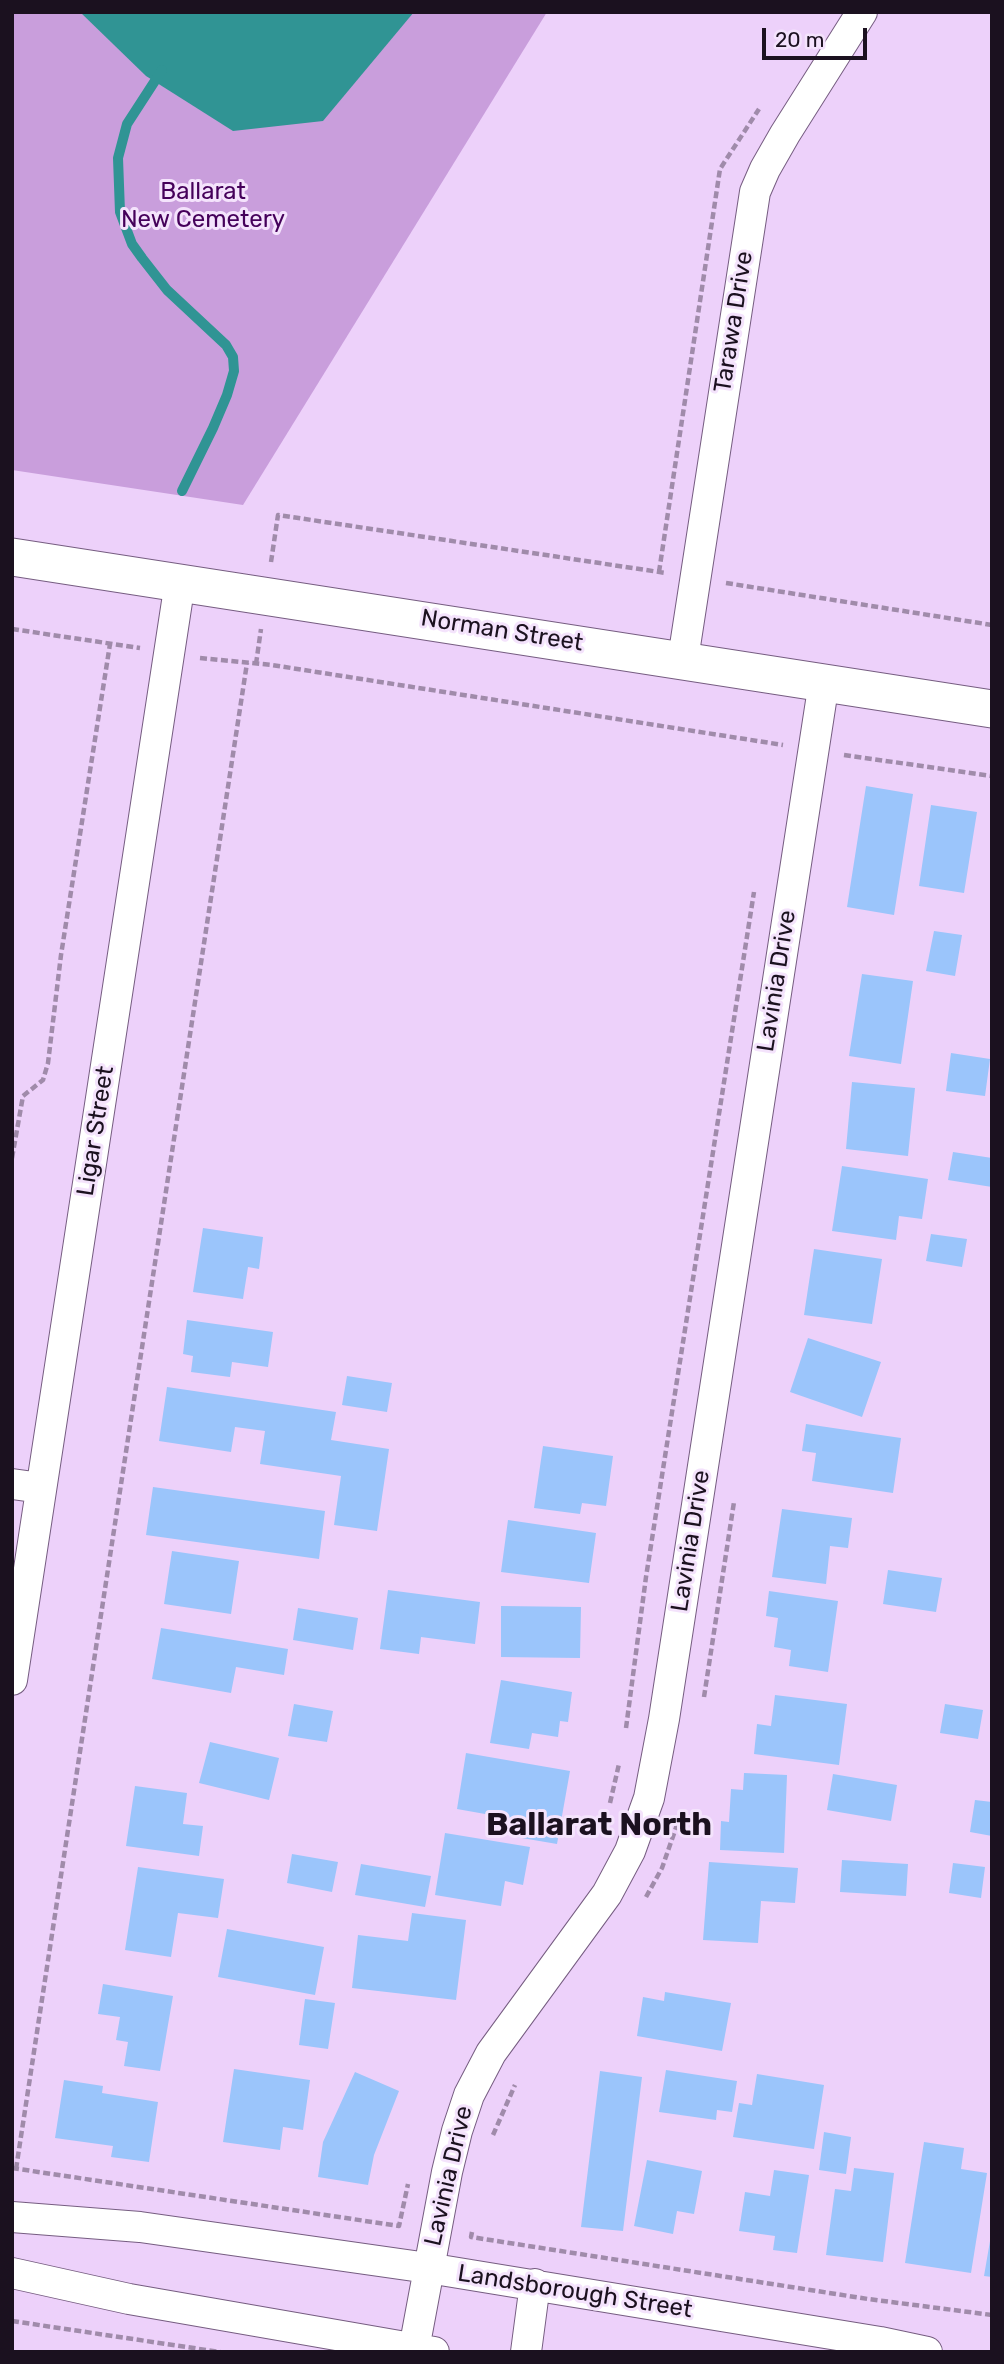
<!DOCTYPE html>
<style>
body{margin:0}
#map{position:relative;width:1004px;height:2364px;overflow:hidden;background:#edd1fa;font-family:Rubik,sans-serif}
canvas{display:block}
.frame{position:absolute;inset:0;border:14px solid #1b111f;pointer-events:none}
.scale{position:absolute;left:762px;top:28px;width:105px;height:32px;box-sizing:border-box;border:4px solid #1b111f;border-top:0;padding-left:9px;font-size:21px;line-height:24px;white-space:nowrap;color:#1b111f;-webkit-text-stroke:5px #f4e3fc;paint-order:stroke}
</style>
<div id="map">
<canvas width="1004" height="2364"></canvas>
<div class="frame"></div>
<div class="scale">20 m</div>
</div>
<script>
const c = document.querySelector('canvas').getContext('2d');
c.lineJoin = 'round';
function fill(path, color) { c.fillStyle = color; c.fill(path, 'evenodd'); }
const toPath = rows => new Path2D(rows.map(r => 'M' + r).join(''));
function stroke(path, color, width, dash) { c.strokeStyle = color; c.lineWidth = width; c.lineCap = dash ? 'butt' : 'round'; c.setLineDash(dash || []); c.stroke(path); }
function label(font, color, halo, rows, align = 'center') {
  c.font = font + ' Rubik,sans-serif'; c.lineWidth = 6; c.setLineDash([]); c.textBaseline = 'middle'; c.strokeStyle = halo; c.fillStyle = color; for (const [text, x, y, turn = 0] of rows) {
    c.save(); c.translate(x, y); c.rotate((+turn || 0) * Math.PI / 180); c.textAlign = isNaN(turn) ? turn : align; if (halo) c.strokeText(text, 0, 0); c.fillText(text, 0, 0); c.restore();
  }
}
fill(toPath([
 [12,12,547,12,243,505,12,470]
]), '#c99edc');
fill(toPath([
 [80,12,414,12,323,121,233,131,146,76]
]), '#309494');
stroke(toPath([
 [162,70,127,124,118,158,120,212,132,244,142,258,167,290,226,345,233,357,234,371,227,395,213,428,182,491]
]), '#309494', 10);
fill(toPath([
 [866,786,913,794,894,915,847,907],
 [931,805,977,812,964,893,919,886],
 [934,931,962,935,955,976,926,971],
 [862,974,913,981,901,1064,849,1056],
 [951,1053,990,1059,985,1096,946,1091],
 [852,1082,915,1088,908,1156,846,1149],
 [953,1152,992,1158,992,1187,948,1180],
 [842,1166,928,1179,922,1219,899,1216,896,1240,832,1231],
 [203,1228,263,1237,259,1269,248,1267,243,1299,193,1292],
 [931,1234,967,1239,962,1267,926,1261],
 [814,1249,882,1259,872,1324,804,1315],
 [187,1320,273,1332,268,1367,232,1362,230,1377,191,1372,193,1356,183,1354],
 [808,1338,881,1362,862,1417,790,1392],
 [347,1376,392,1383,387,1412,342,1405],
 [167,1387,336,1412,331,1440,389,1449,377,1531,334,1525,341,1476,260,1464,265,1431,235,1427,231,1452,159,1441],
 [806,1424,901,1438,893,1493,812,1481,816,1453,802,1451],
 [543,1446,613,1456,606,1506,582,1503,580,1514,534,1508],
 [153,1487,325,1511,319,1559,146,1535],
 [782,1509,852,1518,848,1548,830,1546,826,1584,772,1577],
 [508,1520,596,1533,589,1583,501,1572],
 [172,1551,239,1561,231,1614,164,1604],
 [888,1570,942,1578,936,1612,883,1604],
 [388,1590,480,1602,475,1644,421,1637,419,1654,380,1649],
 [769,1591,838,1601,828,1672,789,1666,791,1650,774,1647,778,1618,766,1616],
 [501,1606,581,1607,580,1658,501,1657],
 [298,1608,358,1618,353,1650,293,1640],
 [161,1628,288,1649,284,1675,236,1667,231,1693,152,1679],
 [501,1680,572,1692,568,1722,560,1721,558,1737,532,1733,529,1749,490,1743],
 [775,1695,847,1704,839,1765,754,1754,757,1724,771,1726],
 [294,1704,333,1711,327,1742,288,1736],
 [945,1704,983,1710,978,1739,940,1733],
 [210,1742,279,1758,269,1800,199,1783],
 [466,1753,570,1771,557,1844,516,1837,519,1820,457,1809],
 [744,1773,787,1775,784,1853,720,1850,721,1821,729,1822,731,1789,743,1790],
 [833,1774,897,1785,891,1821,827,1810],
 [135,1786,187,1793,183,1824,203,1826,199,1856,126,1846],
 [975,1800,992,1802,992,1836,970,1832],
 [445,1833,530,1847,523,1885,505,1881,501,1906,435,1895],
 [292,1854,338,1862,332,1892,287,1883],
 [842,1860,908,1864,906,1896,840,1892],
 [709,1862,798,1868,795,1903,761,1901,758,1943,703,1940],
 [953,1863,985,1867,981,1898,949,1893],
 [361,1864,431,1876,425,1907,355,1895],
 [138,1867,224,1879,218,1918,178,1913,171,1957,125,1950],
 [412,1913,466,1920,456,2000,352,1988,358,1935,408,1941],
 [227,1929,324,1947,315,1995,218,1977],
 [103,1984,173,1996,160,2071,124,2066,128,2042,116,2040,120,2017,98,2014],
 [665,1992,731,2003,722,2051,637,2036,643,1997,664,2001],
 [305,1999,335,2003,328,2049,299,2045],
 [234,2069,310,2080,303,2130,283,2127,280,2150,223,2142],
 [666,2070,737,2081,732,2112,717,2110,716,2120,659,2112],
 [600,2071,642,2077,623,2231,581,2227],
 [355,2072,399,2091,374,2155,368,2185,318,2177,323,2142],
 [757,2074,824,2085,814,2149,733,2137,739,2103,752,2105],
 [64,2080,103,2086,102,2093,158,2102,149,2162,111,2157,113,2146,55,2138],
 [824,2132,851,2137,846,2174,819,2170],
 [924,2142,964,2148,961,2169,987,2173,971,2273,905,2263],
 [647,2160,702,2171,694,2214,677,2211,673,2234,634,2226],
 [854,2168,894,2173,883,2262,826,2255,835,2189,851,2191],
 [774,2170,809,2175,797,2253,773,2250,775,2236,739,2231,745,2192,770,2196],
 [990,2241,992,2241,992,2277,984,2276]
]), '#9bc5fb');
const minor = toPath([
 [683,659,755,192,765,169,785,134,862,12],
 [12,1484,41,1488],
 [12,1680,180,582],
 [12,2217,140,2227,428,2268,880,2342,927,2352],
 [12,2273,129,2299,434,2352],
 [414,2349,447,2172,457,2131,469,2095,491,2053,607,1894,630,1851,649,1798,664,1719,824,682],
 [526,2352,535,2284]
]);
const tertiary = toPath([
 [12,557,992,709]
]);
stroke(minor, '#765d81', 32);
stroke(tertiary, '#765d81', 39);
stroke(toPath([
 [271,562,278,515,666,573],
 [659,572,720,169,759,109],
 [726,583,992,625],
 [12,629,140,648],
 [200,658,272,665,783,745],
 [256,664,261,629],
 [844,755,992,776],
 [12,1158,23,1096,43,1080,48,1063,61,955,110,644],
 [704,1697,734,1502],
 [626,1728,646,1577,754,892],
 [610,1803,619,1764],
 [646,1897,662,1868,678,1822],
 [493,2135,515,2085],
 [12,2168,399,2226,408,2184],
 [16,2169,247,663],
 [472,2232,471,2237,868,2299,992,2315],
 [12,2321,220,2352]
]), '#a08baa', 4.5, [7, 3.5]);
stroke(minor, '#fff', 30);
stroke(tertiary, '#fff', 37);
label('24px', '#45005a', '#f4e3fc', [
 ["Ballarat",203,192],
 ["New Cemetery",203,220]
]);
label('24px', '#1b111f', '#f4e3fc', [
 ["Tarawa Drive",734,322,-81],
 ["Norman Street",502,631,9],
 ["Lavinia Drive",777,981,-81],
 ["Ligar Street",96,1131,-81],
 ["Lavinia Drive",691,1541,-81],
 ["Lavinia Drive",449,2176,-77],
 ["Landsborough Street",575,2292,9]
]);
label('bold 32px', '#1b111f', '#f4e3fc', [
 ["Ballarat North",599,1826]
]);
</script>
